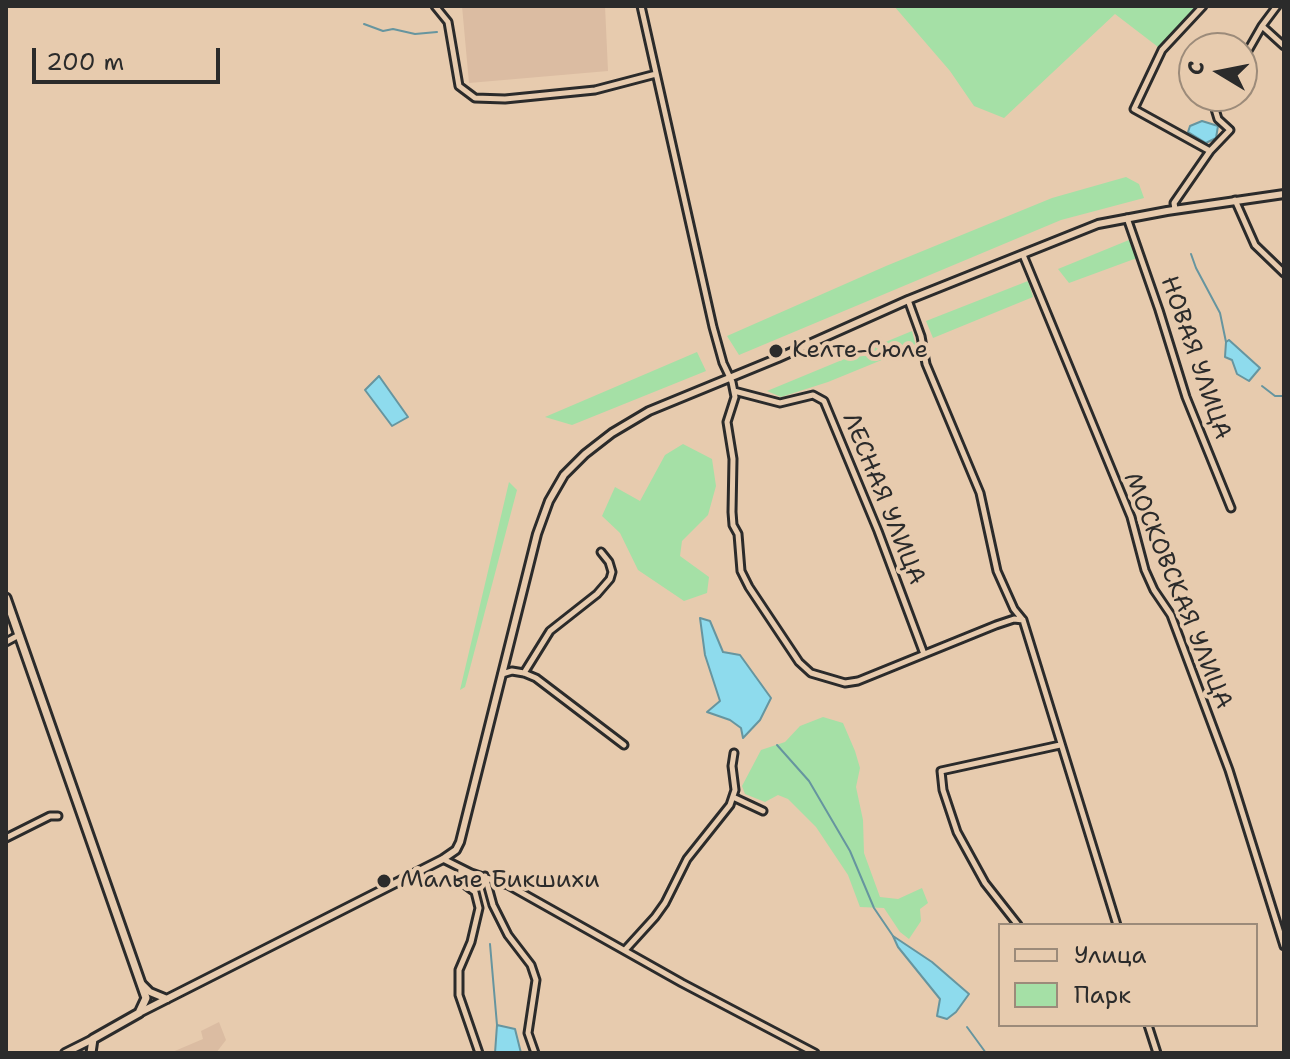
<!DOCTYPE html>
<meta charset="utf-8">
<style>
body{margin:0}
#map{position:relative;width:1290px;height:1059px;overflow:hidden;background:#e7cbae;font-family:"Shantell Sans",sans-serif}
canvas{display:block}
.frame{position:absolute;inset:0;border:8px solid #2b2b2b;pointer-events:none}
.legend{position:absolute;left:998px;top:923px;width:260px;height:104px;box-sizing:border-box;background:#e7cbae;border:2px solid #9c8b7a;margin:0;padding:10px 14px;list-style:none;font-size:24px;color:#2b2b2b}
.legend li{display:flex;align-items:center;gap:16px;height:40px}
.legend b{width:40px;border:2px solid #9c8b7a}
.north{position:absolute;left:1178px;top:32px;width:80px;height:80px;box-sizing:border-box;background:#e7cbae;border:2px solid #9c8b7a;border-radius:50%;rotate:280deg;font-size:22px;font-weight:700;line-height:32px;text-align:center;color:#2b2b2b}
.north::after{content:'';display:block;margin:auto;width:28px;height:36px;background:#2b2b2b;clip-path:polygon(50% 0,100% 100%,50% 72%,0 100%)}
.scale{position:absolute;left:32px;top:48px;width:188px;height:36px;box-sizing:border-box;border:4px solid #2b2b2b;border-top:0;padding-left:10px;font-size:24px;line-height:28px;white-space:nowrap;color:#2b2b2b;-webkit-text-stroke:6px #e7cbae;paint-order:stroke}
</style>
<div id="map">
<canvas width="1290" height="1059"></canvas>
<div class="frame"></div>
<ul class="legend">
<li><b style="height:10px;background:#e7cbae"></b>Улица</li>
<li><b style="height:22px;background:#a5e0a6"></b>Парк</li>
</ul>
<div class="north">С</div>
<div class="scale">200 m</div>
</div>
<script>
const c = document.querySelector('canvas').getContext('2d');
c.lineJoin = 'round';
function fill(path, color) { c.fillStyle = color; c.fill(path, 'evenodd'); }
const toPath = rows => new Path2D(rows.map(r => 'M' + r).join(''));
function stroke(path, color, width, dash) { c.strokeStyle = color; c.lineWidth = width; c.lineCap = dash ? 'butt' : 'round'; c.setLineDash(dash || []); c.stroke(path); }
function label(font, color, halo, rows, align = 'center') {
  c.font = font + ' "Shantell Sans",sans-serif'; c.lineWidth = 8; c.setLineDash([]); c.textBaseline = 'middle'; c.strokeStyle = halo; c.fillStyle = color; for (const [text, x, y, turn = 0] of rows) {
    c.save(); c.translate(x, y); c.rotate((+turn || 0) * Math.PI / 180); c.textAlign = isNaN(turn) ? turn : align; if (halo) c.strokeText(text, 0, 0); c.fillText(text, 0, 0); c.restore();
  }
}
fill(toPath([
 [462,6,605,6,608,71,469,83],
 [219,1022,226,1040,216,1053,170,1053,203,1039,201,1031]
]), '#dbbca2');
fill(toPath([
 [894,6,1203,6,1162,50,1115,14,1004,118,974,106,950,71],
 [1126,177,1139,184,1144,198,1061,220,739,355,727,336,886,266,1052,198],
 [1129,240,1137,258,1069,283,1058,269],
 [1028,281,1033,297,933,338,926,321],
 [912,331,916,346,828,382,781,397,767,391],
 [697,352,706,371,572,425,545,417],
 [683,444,712,459,716,486,708,515,682,541,680,556,709,577,707,593,684,601,638,570,620,533,602,516,615,487,640,501,665,455],
 [509,482,517,490,465,687,460,690],
 [823,717,843,723,855,751,860,768,856,787,863,820,864,853,880,897,898,899,922,888,928,903,920,909,921,921,909,939,900,932,884,908,860,907,848,875,816,827,788,799,778,795,765,802,745,794,742,786,761,750,785,742,800,726]
]), '#a5e0a6');
const water = toPath([
 [1202,121,1218,126,1216,138,1206,143,1188,132,1190,126,1202,121],
 [1229,340,1260,368,1249,381,1237,374,1232,360,1225,357,1226,342,1229,340],
 [379,376,408,417,392,426,365,390,379,376],
 [700,618,710,621,723,652,740,655,771,698,760,720,743,738,741,728,730,720,707,712,720,701,705,655,700,618],
 [893,936,932,962,969,994,956,1012,947,1019,937,1016,940,999,898,947,893,936],
 [497,1025,515,1029,521,1053,495,1053,497,1025]
]);
fill(water, '#8edbed');
stroke(water, '#66959f', 2);
stroke(toPath([
 [364,24,383,31,393,29,415,34,437,32],
 [1191,254,1196,268,1220,313,1226,342],
 [1262,386,1275,396,1284,396],
 [777,745,809,781,850,851,874,908,893,936],
 [490,944,497,1025],
 [967,1027,986,1053]
]), '#66959f', 2);
const minor = toPath([
 [435,6,448,22,459,86,475,98,505,99,595,90,656,74],
 [641,6,713,327,723,363,732,382,735,397,727,422,733,459,732,512,733,525,738,534,741,571,749,587,799,662,811,673,845,683,858,681,996,625,1014,619,1023,620],
 [1277,6,1262,26,1284,46],
 [1242,61,1262,26],
 [1210,151,1230,130,1218,119,1215,109,1222,96],
 [1235,200,1255,245,1284,273],
 [1175,209,1174,203,1210,151,1134,109,1162,50,1203,6],
 [1127,218,1159,310,1186,397,1231,508],
 [1023,255,1131,517,1145,570,1154,590,1171,615,1229,770,1284,946],
 [908,300,921,336,926,364,980,493,997,571,1014,609,1023,620,1117,925],
 [734,391,780,403,813,395,824,401,878,531,924,654],
 [6,642,19,635],
 [524,673,550,631,597,594,610,579,612,572,609,562,601,552],
 [502,674,512,671,524,673,536,678,624,745],
 [733,797,763,811],
 [6,838,50,816,58,816],
 [443,859,471,873,508,885,682,983,815,1053],
 [461,869,460,881,475,892,479,908,471,942,459,970,459,995,479,1053],
 [485,876,493,905,508,935,531,965,536,980,528,1033,535,1053],
 [1018,925,985,883,957,832,943,790,941,771,1060,745],
 [625,950,655,917,665,903,687,859,730,805,735,790,732,766,734,753],
 [1148,1025,1157,1053]
]);
const tertiary = toPath([
 [143,985,150,992,167,999],
 [139,1013,443,859,456,850,460,842,537,534,549,501,564,475,585,454,612,433,649,411,778,358,908,300,1098,224,1167,211,1284,194],
 [65,1053,93,1039]
]);
const secondary = toPath([
 [6,598,146,998,139,1013,93,1039,91,1053]
]);
stroke(minor, '#2b2b2b', 11);
stroke(tertiary, '#2b2b2b', 12);
stroke(secondary, '#2b2b2b', 13);
stroke(minor, '#e7cbae', 5);
stroke(tertiary, '#e7cbae', 6);
stroke(secondary, '#e7cbae', 7);
for (const [x, y, r, color] of [
 [776,351,8,"#2b2b2b"],
 [384,881,8,"#2b2b2b"]
]) { const dot = new Path2D(); dot.arc(x, y, r, 0, 2 * Math.PI); c.fillStyle = color; c.fill(dot); stroke(dot, '#e7cbae', 3); }
label('24px', '#2b2b2b', '#e7cbae', [
 ["Келте-Сюле",792,351],
 ["Малые Бикшихи",400,881]
], 'left');
label('24px', '#2b2b2b', '#e7cbae', [
 ["НОВАЯ УЛИЦА",1195,358,71],
 ["ЛЕСНАЯ УЛИЦА",883,499,68],
 ["МОСКОВСКАЯ УЛИЦА",1177,591,68]
]);
</script>
